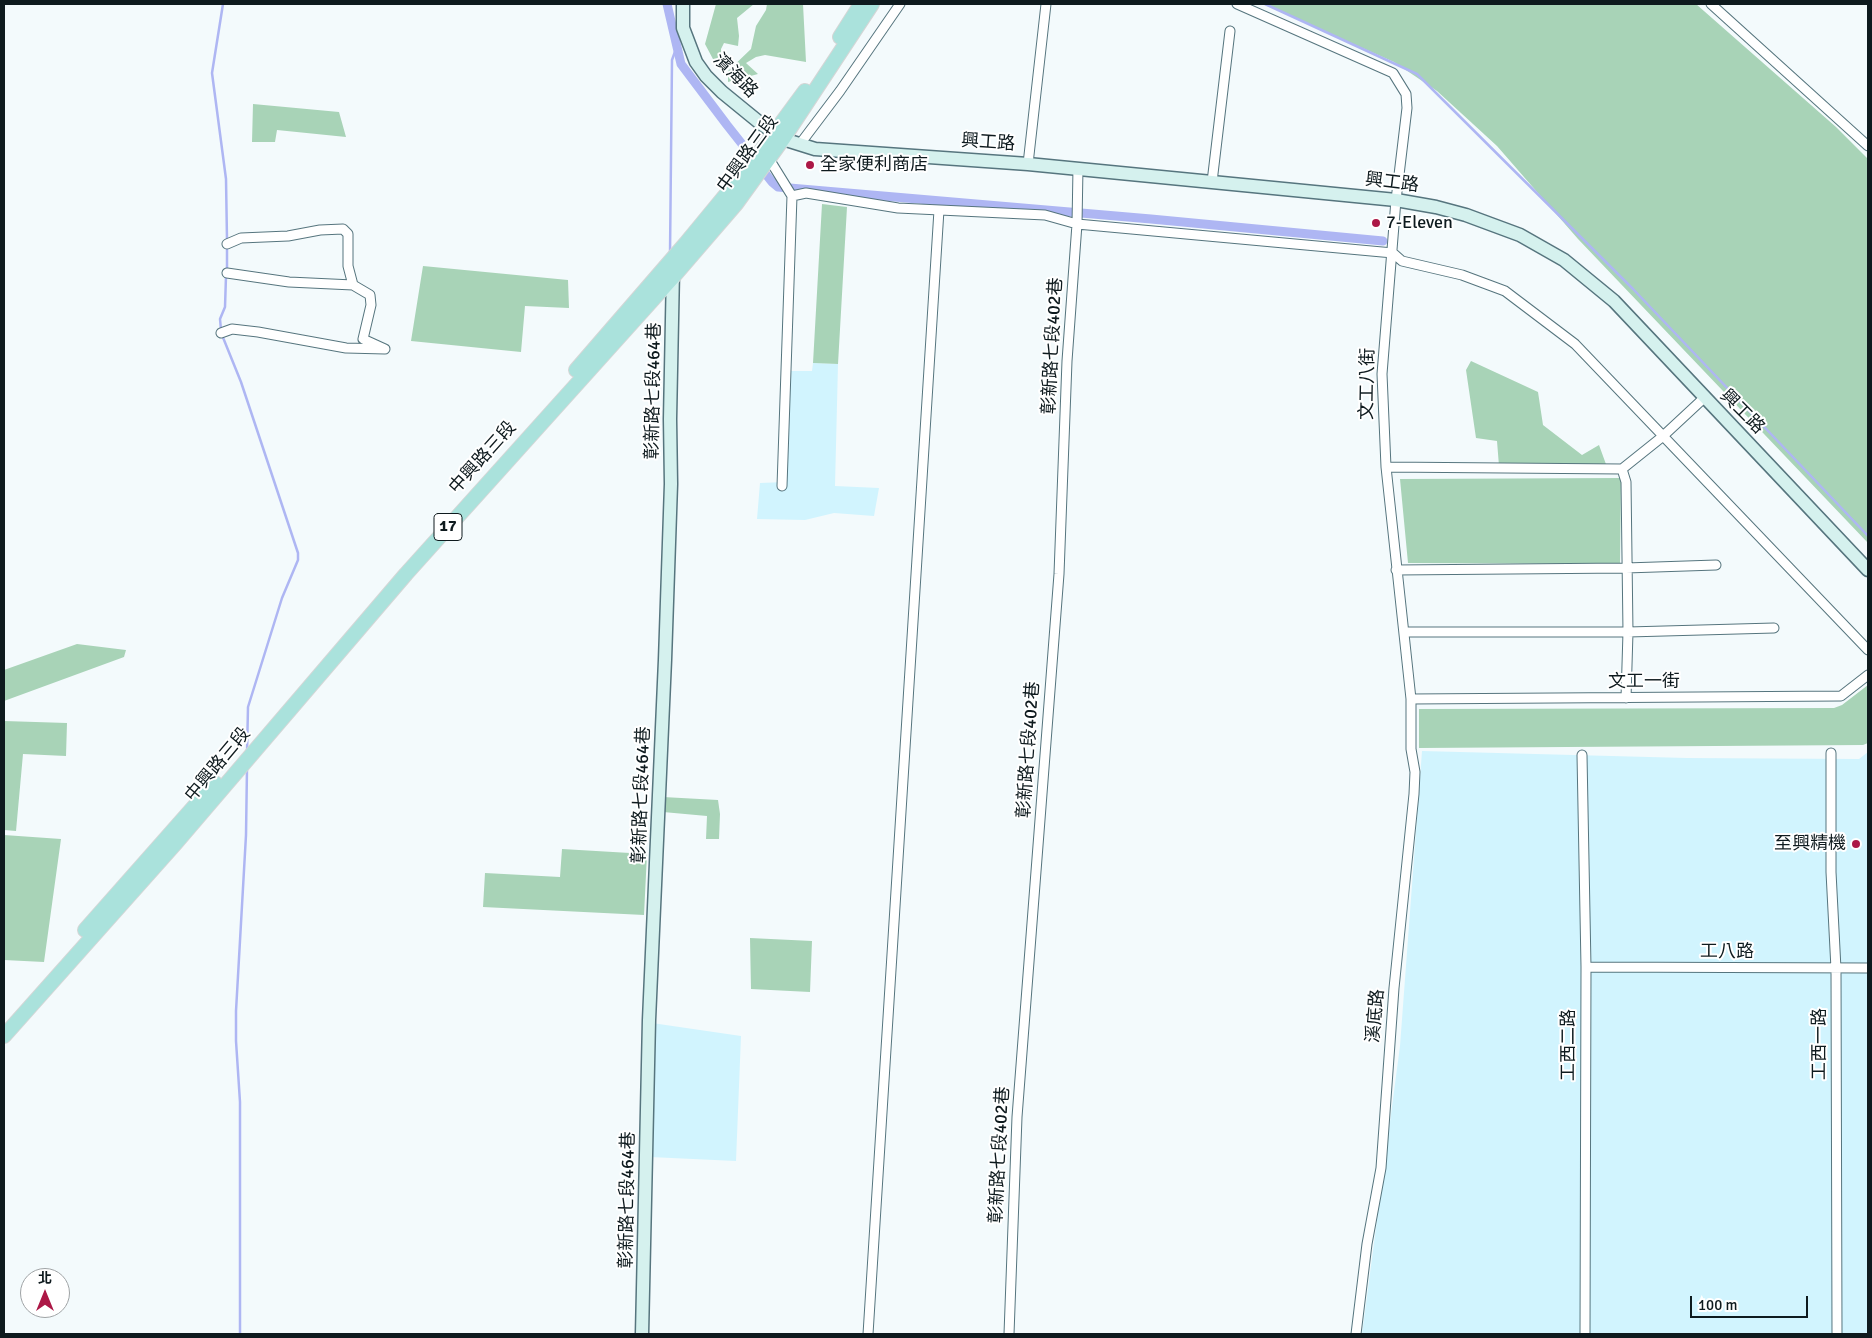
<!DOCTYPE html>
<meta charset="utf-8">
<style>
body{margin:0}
#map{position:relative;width:1872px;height:1338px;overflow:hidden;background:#f3fafc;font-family:Signika,"Noto Sans TC",sans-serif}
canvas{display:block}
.frame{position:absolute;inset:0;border:5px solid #0e1a1e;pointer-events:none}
.north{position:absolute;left:20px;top:1268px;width:50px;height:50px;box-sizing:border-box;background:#fff;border:1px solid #9fa3a5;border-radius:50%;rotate:0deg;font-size:14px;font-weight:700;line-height:20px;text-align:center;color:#0e1a1e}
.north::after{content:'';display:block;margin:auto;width:18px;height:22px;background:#ac1846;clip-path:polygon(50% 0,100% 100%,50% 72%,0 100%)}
.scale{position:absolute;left:1690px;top:1296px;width:118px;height:22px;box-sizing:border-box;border:2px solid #0e1a1e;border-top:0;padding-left:6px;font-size:15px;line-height:18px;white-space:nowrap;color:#0e1a1e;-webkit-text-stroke:4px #fff;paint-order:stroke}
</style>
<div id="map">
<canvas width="1872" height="1338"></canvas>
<div class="frame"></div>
<div class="north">北</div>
<div class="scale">100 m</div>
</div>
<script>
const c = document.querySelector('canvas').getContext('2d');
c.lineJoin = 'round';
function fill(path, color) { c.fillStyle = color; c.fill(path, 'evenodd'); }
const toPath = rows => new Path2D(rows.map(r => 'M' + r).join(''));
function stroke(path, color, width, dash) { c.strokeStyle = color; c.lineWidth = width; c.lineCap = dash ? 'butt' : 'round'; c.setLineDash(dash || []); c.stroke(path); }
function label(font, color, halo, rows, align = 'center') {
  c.font = font + ' Signika,"Noto Sans TC",sans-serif'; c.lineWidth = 4; c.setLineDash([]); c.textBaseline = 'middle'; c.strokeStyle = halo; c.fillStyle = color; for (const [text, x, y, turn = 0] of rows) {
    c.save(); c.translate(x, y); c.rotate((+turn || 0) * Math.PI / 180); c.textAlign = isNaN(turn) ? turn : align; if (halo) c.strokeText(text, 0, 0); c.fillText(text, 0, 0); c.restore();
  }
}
fill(toPath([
 [813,363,838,364,835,486,879,488,874,516,834,513,805,520,757,519,760,483,785,482,791,371,812,371],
 [1422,751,1687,758,1859,759,1868,752,1868,1334,1362,1334,1400,1046],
 [652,1023,741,1036,736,1161,650,1157]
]), '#d1f4fe');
fill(toPath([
 [716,4,754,4,737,18,739,36,738,46,724,43,721,49,721,63,714,61,705,44],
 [767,4,803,4,806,62,765,55,756,57,746,63,758,74,728,82,728,71,751,49,756,26,766,10],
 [1263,4,1696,4,1836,127,1868,159,1868,543,1578,239,1497,146,1437,91,1394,62],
 [253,104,339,112,346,137,277,130,275,142,252,142],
 [822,204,847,207,838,364,813,363],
 [423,266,568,280,569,308,525,306,521,352,411,341],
 [1471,361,1538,392,1543,425,1582,455,1599,445,1607,467,1499,466,1497,441,1476,438,1466,370],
 [1621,478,1620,564,1408,563,1400,479],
 [77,644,126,650,124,657,4,701,4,670],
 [1868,685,1868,743,1863,745,1419,748,1419,709,1834,708,1842,705],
 [4,721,67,723,66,756,23,754,16,831,4,830],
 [663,797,718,800,720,814,719,839,706,839,707,816,663,812],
 [4,835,61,839,44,962,4,960],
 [562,849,647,854,644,915,483,907,485,873,560,877],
 [750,938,812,941,810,992,751,989]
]), '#a8d3b7');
stroke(toPath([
 [223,4,212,73,226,179,227,240],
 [1265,4,1417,74,1633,289,1868,536],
 [670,254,672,60,677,46],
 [227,270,227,246],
 [221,330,220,319,225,307,226,276],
 [222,335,241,382,298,553,298,560,282,598,248,707,247,753],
 [240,1334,240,1102,236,1041,236,1011,246,835,247,768]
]), '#aeb6f3', 2.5);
stroke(toPath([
 [667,4,681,64,727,125,772,182,778,187,1151,219,1383,241]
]), '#aeb6f3', 9);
const street = toPath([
 [1237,4,1393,73,1406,94,1407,108,1396,200,1382,374,1386,467,1411,699,1411,749,1415,772,1414,794,1394,988,1381,1168,1367,1244,1356,1334],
 [1711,4,1868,146],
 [800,144,840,91,900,4],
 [766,154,792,196,782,486],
 [1028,164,1046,4],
 [1212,182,1230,31],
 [792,196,806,193,898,208,1045,215,1077,224,1393,253,1402,261,1462,275,1505,291,1575,344,1868,650],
 [227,273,289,282,353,285],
 [221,333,232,329,258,332,346,348,385,349,363,339,371,305,370,295,353,285,348,266,348,234,343,229,320,230,288,236,241,238,227,244],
 [1386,467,1622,469,1662,437,1704,398],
 [1622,469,1626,482,1628,632,1626,698],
 [1396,570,1626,568,1716,565],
 [1405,632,1628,632,1774,628],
 [1411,699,1841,696,1868,675],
 [1831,753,1831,872,1836,969,1837,1334],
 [1582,755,1586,967,1585,1334],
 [1586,967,1868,968],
 [868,1334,939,210],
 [1009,1334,1017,1117,1059,574,1067,361,1077,224,1078,168]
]);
const secondary = toPath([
 [683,4,683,28,696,62,706,76,722,92,760,123,783,139,815,149,1028,164,1396,200,1436,207,1466,215,1520,235,1564,260,1614,301,1868,570],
 [642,1334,649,1020,665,660,671,484,670,419,673,270]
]);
const primary = toPath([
 [840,37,861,4],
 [576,370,686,243,752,163,805,91],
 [85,930,215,783],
 [4,1036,175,844,406,574,674,276,736,204,783,139,872,4]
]);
stroke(street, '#56757e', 11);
stroke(secondary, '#56757e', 15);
stroke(primary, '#d4d6d6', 16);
stroke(street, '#fff', 9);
stroke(secondary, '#d5f1ee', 12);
stroke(primary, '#aae2dc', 14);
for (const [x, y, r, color] of [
 [810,165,5,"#ac1846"],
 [1376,223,5,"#ac1846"],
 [1856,844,5,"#ac1846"]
]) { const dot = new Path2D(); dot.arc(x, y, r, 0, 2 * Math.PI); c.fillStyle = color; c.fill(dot); stroke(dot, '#fff', 2); }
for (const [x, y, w] of [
 [448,527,28]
]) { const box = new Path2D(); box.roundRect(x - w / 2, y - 13.5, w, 27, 4); c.fillStyle = '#fff'; c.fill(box); stroke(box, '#0e1a1e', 1); }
label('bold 16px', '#0e1a1e', null, [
 ["17",448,527]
]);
label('18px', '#0e1a1e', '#fff', [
 ["濱海路",735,76,45],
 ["興工路",988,143,4],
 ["中興路三段",748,154,-54],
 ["興工路",1392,183,7],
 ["彰新路七段402巷",1053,346,-87],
 ["文工八街",1368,384,-89],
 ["彰新路七段464巷",654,391,-89],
 ["興工路",1742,412,45],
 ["中興路三段",483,458,-48],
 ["文工一街",1644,682],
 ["彰新路七段402巷",1029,750,-86],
 ["中興路三段",218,765,-50],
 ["彰新路七段464巷",642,795,-88],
 ["工八路",1727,952],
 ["溪底路",1376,1016,-85],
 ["工西一路",1820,1044,-90],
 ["工西二路",1569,1045,-90],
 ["彰新路七段402巷",1000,1155,-87],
 ["彰新路七段464巷",628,1200,-89]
]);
label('18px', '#0e1a1e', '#fff', [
 ["全家便利商店",820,165],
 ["7-Eleven",1386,223],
 ["至興精機",1846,844,"right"]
], 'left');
</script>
